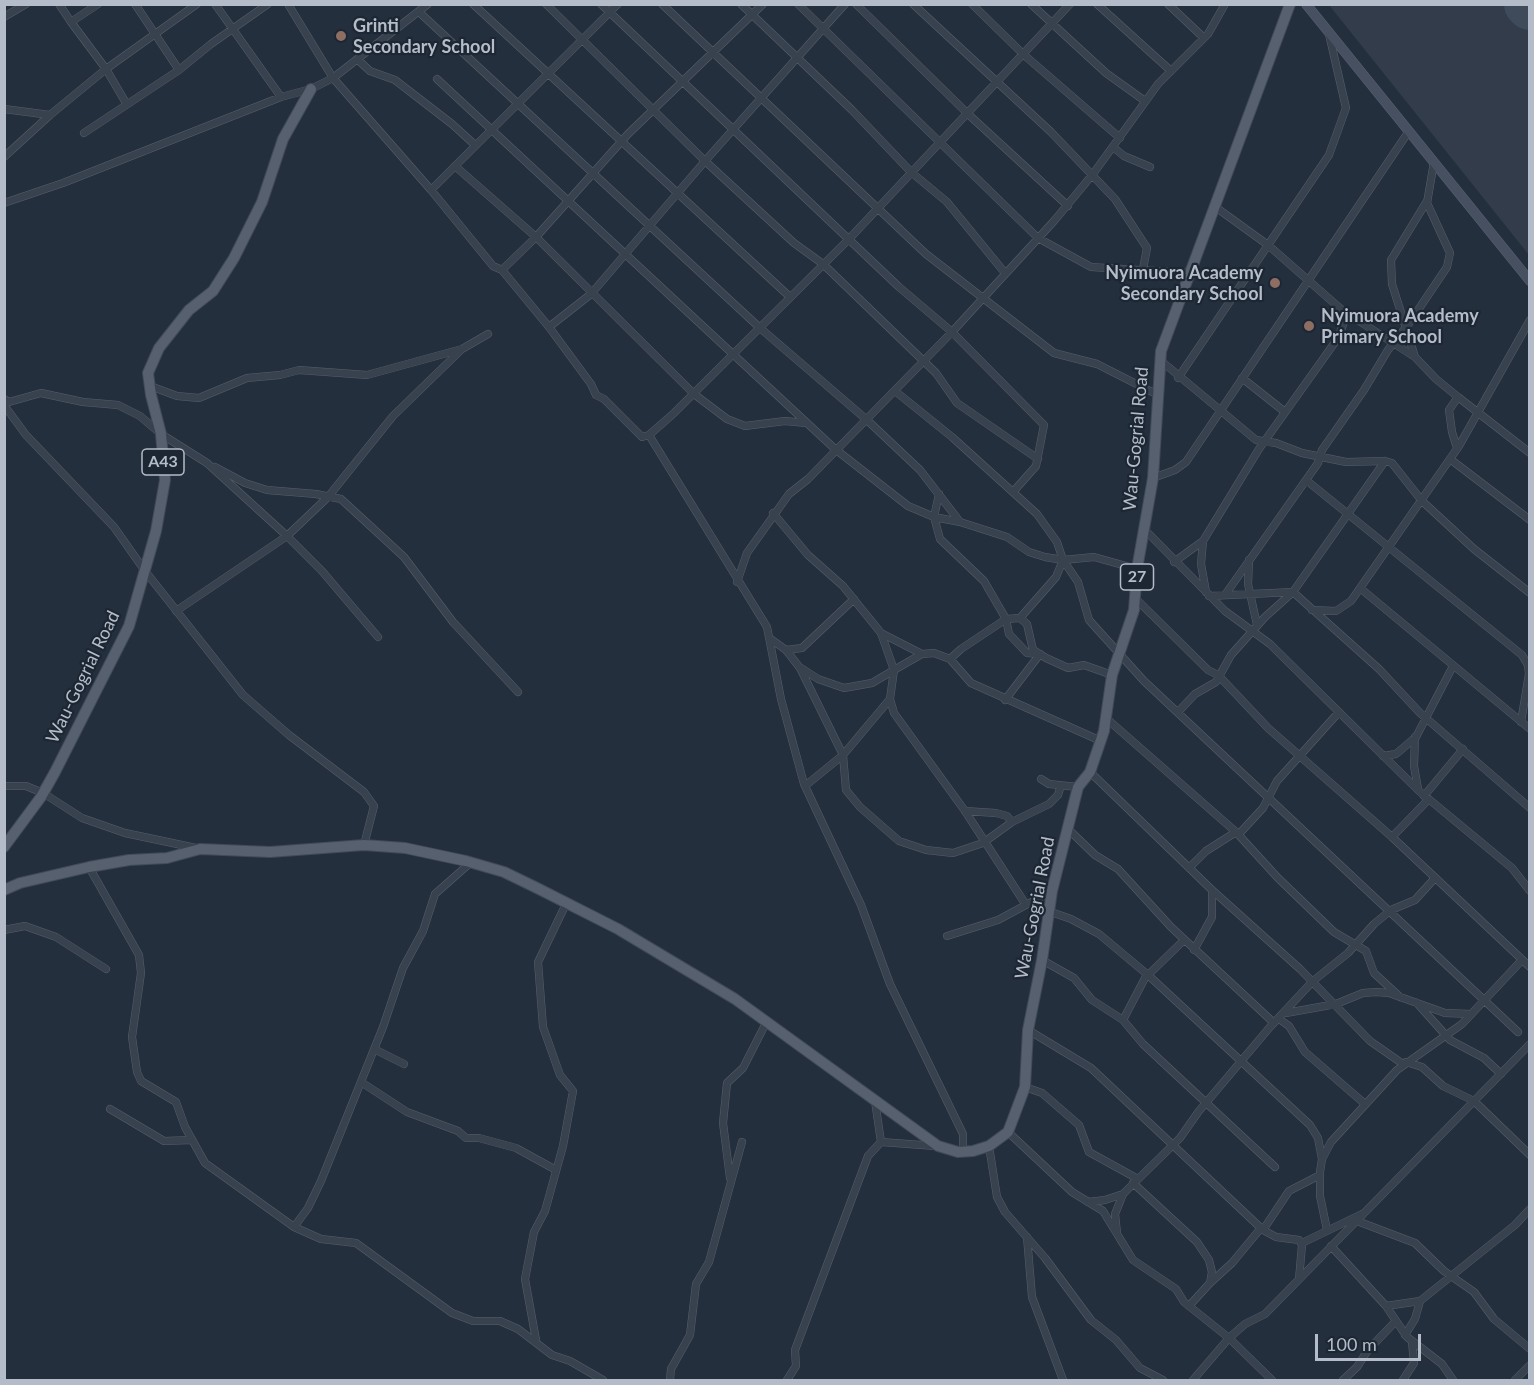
<!DOCTYPE html>
<style>
body{margin:0}
#map{position:relative;width:1534px;height:1385px;overflow:hidden;background:#242f3e;font-family:Lato,sans-serif}
canvas{display:block}
.frame{position:absolute;inset:0;border:6px solid #b4bcc9;pointer-events:none}
.scale{position:absolute;left:1315px;top:1334px;width:106px;height:27px;box-sizing:border-box;border:3px solid #b4bcc9;border-top:0;padding-left:8px;font-size:18px;line-height:21px;white-space:nowrap;color:#b4bcc9;-webkit-text-stroke:4px #1d2633;paint-order:stroke}
</style>
<div id="map">
<canvas width="1534" height="1385"></canvas>
<div class="frame"></div>
<div class="scale">100 m</div>
</div>
<script>
const c = document.querySelector('canvas').getContext('2d');
c.lineJoin = 'round';
function fill(path, color) { c.fillStyle = color; c.fill(path, 'evenodd'); }
const toPath = rows => new Path2D(rows.map(r => 'M' + r).join(''));
function stroke(path, color, width, dash) { c.strokeStyle = color; c.lineWidth = width; c.lineCap = dash ? 'butt' : 'round'; c.setLineDash(dash || []); c.stroke(path); }
function label(font, color, halo, rows, align = 'center') {
  c.font = font + ' Lato,sans-serif'; c.lineWidth = 4.5; c.setLineDash([]); c.textBaseline = 'middle'; c.strokeStyle = halo; c.fillStyle = color; for (const [text, x, y, turn = 0] of rows) {
    c.save(); c.translate(x, y); c.rotate((+turn || 0) * Math.PI / 180); c.textAlign = isNaN(turn) ? turn : align; if (halo) c.strokeText(text, 0, 0); c.fillText(text, 0, 0); c.restore();
  }
}
fill(toPath([
 [1329,5,1529,5,1529,255]
]), '#323c4b');
stroke(toPath([
 [1528,4,1530,6]
]), '#3f4a5a', 48);
const street = toPath([
 [59,4,71,22,98,4],
 [135,4,179,70],
 [215,4,281,97],
 [288,4,333,78,431,190,493,266,502,270,549,327,591,384,596,395,604,399,642,437,649,435,673,414,849,239,1070,4],
 [473,4,790,297],
 [546,4,705,161,794,243,823,264,936,373,957,403,1038,459],
 [601,4,899,287,952,332,1044,425,1036,466,1013,492],
 [662,4,926,254,1054,353,1097,364,1158,395],
 [741,4,852,110,911,172,947,202,1005,273],
 [798,4,1038,238,1091,267,1189,273],
 [856,4,968,114,1068,206],
 [913,4,1051,132,1115,199,1147,248,1143,269],
 [972,4,1023,54,1120,138],
 [1031,4,1106,73,1145,101],
 [1097,4,1171,71],
 [1168,4,1204,38],
 [419,12,760,328,867,420,920,470,960,522,1007,537,1029,552,1045,557,1063,560,1094,557,1137,569],
 [4,17,26,4],
 [71,22,106,69,126,103],
 [357,59,370,71,395,80,452,124,475,145],
 [437,79,835,449,908,506,934,517,940,539,984,581,1006,619,1009,634,1027,653,1040,654,1005,700],
 [4,109,50,115],
 [84,133,179,70,211,44,268,4],
 [1113,147,1124,156,1150,167],
 [4,157,50,115,106,69,197,4],
 [455,166,536,237,694,394,727,419,745,426,785,421,806,423],
 [431,190,618,4],
 [4,203,63,183,281,97,311,89,333,78,428,4],
 [1214,206,1268,245,1342,310,1415,357,1436,379,1458,397,1449,410,1452,432,1457,448],
 [502,270,536,237,628,134,763,4],
 [549,327,591,294,705,161,845,4],
 [1415,357,1392,284,1391,260,1427,201],
 [1160,360,1256,440,1276,443,1302,453,1346,462,1385,461,1392,463,1422,501,1474,549,1530,593],
 [1178,378,1329,155,1346,108,1329,34],
 [1242,378,1285,412],
 [150,386,177,396,199,398,247,378,280,375,299,370,367,375,462,349,488,334],
 [895,391,952,437,1037,514,1057,542,1063,560,1078,582,1089,620,1144,681,1518,1032],
 [1458,397,1530,453],
 [4,399,9,402,41,393,83,402,118,405,140,416,161,434,207,463,287,536,322,571,378,637],
 [4,405,26,435,114,527,145,571,243,695,289,735,364,792,374,806,364,845],
 [649,435,767,627,781,699,804,784,861,905,890,984,963,1134,963,1152],
 [1450,459,1530,520],
 [215,467,245,483,267,490,316,494,341,499,404,557,453,622,518,692],
 [1153,478,1175,470,1186,462,1409,131],
 [1306,480,1522,655,1528,665,1529,674,1521,722],
 [939,494,934,517,960,522],
 [773,513,808,555,843,586,881,633,894,670,872,683,844,688,818,679,801,668],
 [1144,529,1225,611,1270,644,1419,791,1512,868,1530,891],
 [1203,541,1201,564,1206,592],
 [1249,560,1248,584,1257,625],
 [1174,562,1203,541,1259,449,1338,338,1347,314],
 [737,582,747,553,789,494,808,479,952,332,1054,221,1093,174,1158,84,1208,34,1225,4],
 [1360,588,1530,729],
 [1225,595,1318,463,1322,450,1364,390,1388,350,1410,322,1447,267,1450,253,1427,203,1434,162],
 [1209,596,1293,592,1379,669,1420,713,1530,808],
 [1135,598,1208,670,1218,675,1268,728,1392,837,1530,967],
 [1312,610,1336,611,1351,601,1459,446,1530,320],
 [176,611,287,536,328,497,393,416,462,349],
 [1020,618,1027,624,1033,650,1046,658,1068,668,1084,665,1112,675],
 [881,633,922,654],
 [772,640,786,650,800,668,843,755,846,790,860,807,899,841,926,850,953,853,983,843,1012,822],
 [786,650,802,648,854,599],
 [950,659,971,683,1101,741],
 [890,699,894,670,922,654,934,653,950,659,961,649,1006,619,1020,618,1056,577,1063,560],
 [1178,712,1195,694,1216,682,1231,655,1265,617,1293,592,1385,461],
 [1107,719,1236,832,1278,878,1334,932,1366,951,1374,973,1400,997],
 [1415,737,1414,766,1418,789],
 [1383,756,1396,754,1416,737,1453,666],
 [1090,772,1212,890,1300,969,1370,1041,1403,1064],
 [1041,779,1049,784,1078,787],
 [4,786,26,786,43,793,82,818,125,833,196,848],
 [805,786,843,755,890,699,894,713,965,811,1026,905],
 [1424,796,1463,749],
 [965,811,996,813,1007,816,1012,822,1049,804,1058,795,1061,785],
 [1067,828,1095,855,1118,869,1171,927,1274,1023],
 [1239,834,1263,808,1277,781,1339,712],
 [1392,837,1428,800],
 [89,867,139,955,141,973,132,1037,137,1072,141,1081,176,1102,185,1127,205,1163,294,1227,321,1239,356,1243,452,1313,473,1321,500,1321,518,1329,552,1355,570,1361,603,1380],
 [1189,868,1206,851,1236,832],
 [1048,911,1071,919,1099,934,1148,975,1310,1125,1318,1138,1322,1159],
 [4,930,25,926,56,937,106,969],
 [947,936,998,920,1052,891],
 [1194,950,1212,917,1212,890],
 [1042,960,1074,978,1092,1000,1123,1020,1143,1044,1275,1167],
 [1417,1003,1450,1040,1484,1058,1501,1074],
 [1286,1013,1336,1004,1363,993,1376,992,1389,993,1445,1013,1471,1014],
 [1279,1019,1289,1026,1305,1052,1365,1104],
 [1123,1020,1145,978,1184,940],
 [1028,1030,1091,1068,1263,1230,1276,1237,1299,1240,1302,1245,1299,1279],
 [374,1049,404,1064],
 [1406,1062,1422,1067,1443,1086,1474,1101,1530,1155],
 [361,1082,407,1112,458,1131,466,1138,479,1138,516,1148,556,1170],
 [1025,1087,1042,1093,1079,1125,1089,1152,1138,1179],
 [875,1101,881,1142],
 [110,1109,164,1141,192,1140],
 [1008,1132,1072,1192,1103,1211,1133,1260,1176,1289,1184,1302,1229,1338,1272,1380],
 [989,1146,997,1197,1005,1212,1045,1258,1091,1320,1116,1340,1140,1368,1163,1380],
 [730,1178,723,1123,727,1083,743,1068,766,1023],
 [1133,1183,1197,1242,1209,1260,1212,1272,1210,1283,1189,1306],
 [1088,1202,1105,1200,1123,1194],
 [1357,1221,1415,1243,1444,1271,1474,1292,1494,1319,1530,1349],
 [294,1227,308,1208,321,1181,383,1027,403,968,423,931,435,894,469,864],
 [1263,1230,1289,1191,1320,1175],
 [1327,1230,1320,1196,1320,1172,1322,1159,1331,1142,1397,1070,1462,1024,1522,960],
 [1117,1233,1115,1214,1123,1194,1180,1138,1199,1111,1270,1027,1313,981,1348,953,1374,924,1391,910,1415,900,1435,878],
 [1027,1237,1032,1297,1063,1380],
 [1302,1243,1362,1214],
 [1331,1246,1386,1306,1407,1337,1442,1364,1453,1380],
 [1210,1283,1232,1263,1261,1228],
 [1386,1306,1420,1301,1515,1225,1530,1209],
 [1405,1335,1415,1319,1420,1301],
 [536,1340,525,1279,534,1232,545,1211,563,1146,573,1091,560,1075,543,1027,538,962,566,904],
 [670,1380,671,1369,690,1335,696,1284,709,1262,742,1142],
 [787,1380,796,1366,795,1350,868,1156,881,1142,935,1146],
 [1193,1380,1229,1338,1245,1324,1265,1314,1530,1044],
 [1343,1380,1357,1367,1368,1350,1395,1322],
 [1403,1380,1414,1363,1412,1342],
 [1515,1380,1530,1365]
]);
const secondary = toPath([
 [1306,4,1530,281]
]);
const primary = toPath([
 [4,847,41,797,55,772,129,626,156,531,165,480,161,434,151,395,148,373,159,348,189,310,213,291,234,258,262,202,283,139,311,89],
 [4,890,20,883,89,867,129,860,167,858,200,849,270,852,364,845,405,848,466,861,504,872,537,888,618,929,735,999,938,1146,958,1152,973,1151,989,1146,1008,1132,1025,1087,1028,1030,1042,960,1052,891,1078,787,1090,772,1104,731,1112,675,1134,610,1137,569,1153,478,1161,351,1290,4]
]);
stroke(street, '#565f6c', 8);
stroke(secondary, '#565f6c', 10);
stroke(primary, '#414a57', 12);
stroke(street, '#38414e', 7);
stroke(secondary, '#465061', 9);
stroke(primary, '#56606e', 10);
for (const [x, y, r, color] of [
 [341,36,6,"#8d6e63"],
 [1275,283,6,"#8d6e63"],
 [1309,326,6,"#8d6e63"]
]) { const dot = new Path2D(); dot.arc(x, y, r, 0, 2 * Math.PI); c.fillStyle = color; c.fill(dot); stroke(dot, '#1d2633', 2); }
for (const [x, y, w] of [
 [163,462,42],
 [1137,577,33]
]) { const box = new Path2D(); box.roundRect(x - w / 2, y - 13, w, 26, 4.5); c.fillStyle = '#1d2633'; c.fill(box); stroke(box, '#b4bcc9', 1.5); }
label('bold 16px', '#b4bcc9', null, [
 ["A43",163,462],
 ["27",1137,577]
]);
label('bold 18px', '#b4bcc9', '#1d2633', [
 ["Grinti",353,26],
 ["Secondary School",353,47],
 ["Nyimuora Academy",1263,273,"right"],
 ["Secondary School",1263,294,"right"],
 ["Nyimuora Academy",1321,316],
 ["Primary School",1321,337]
], 'left');
label('18px', '#b4bcc9', '#1d2633', [
 ["Wau-Gogrial Road",1136,439,-85],
 ["Wau-Gogrial Road",83,677,-64],
 ["Wau-Gogrial Road",1035,908,-79]
]);
</script>
